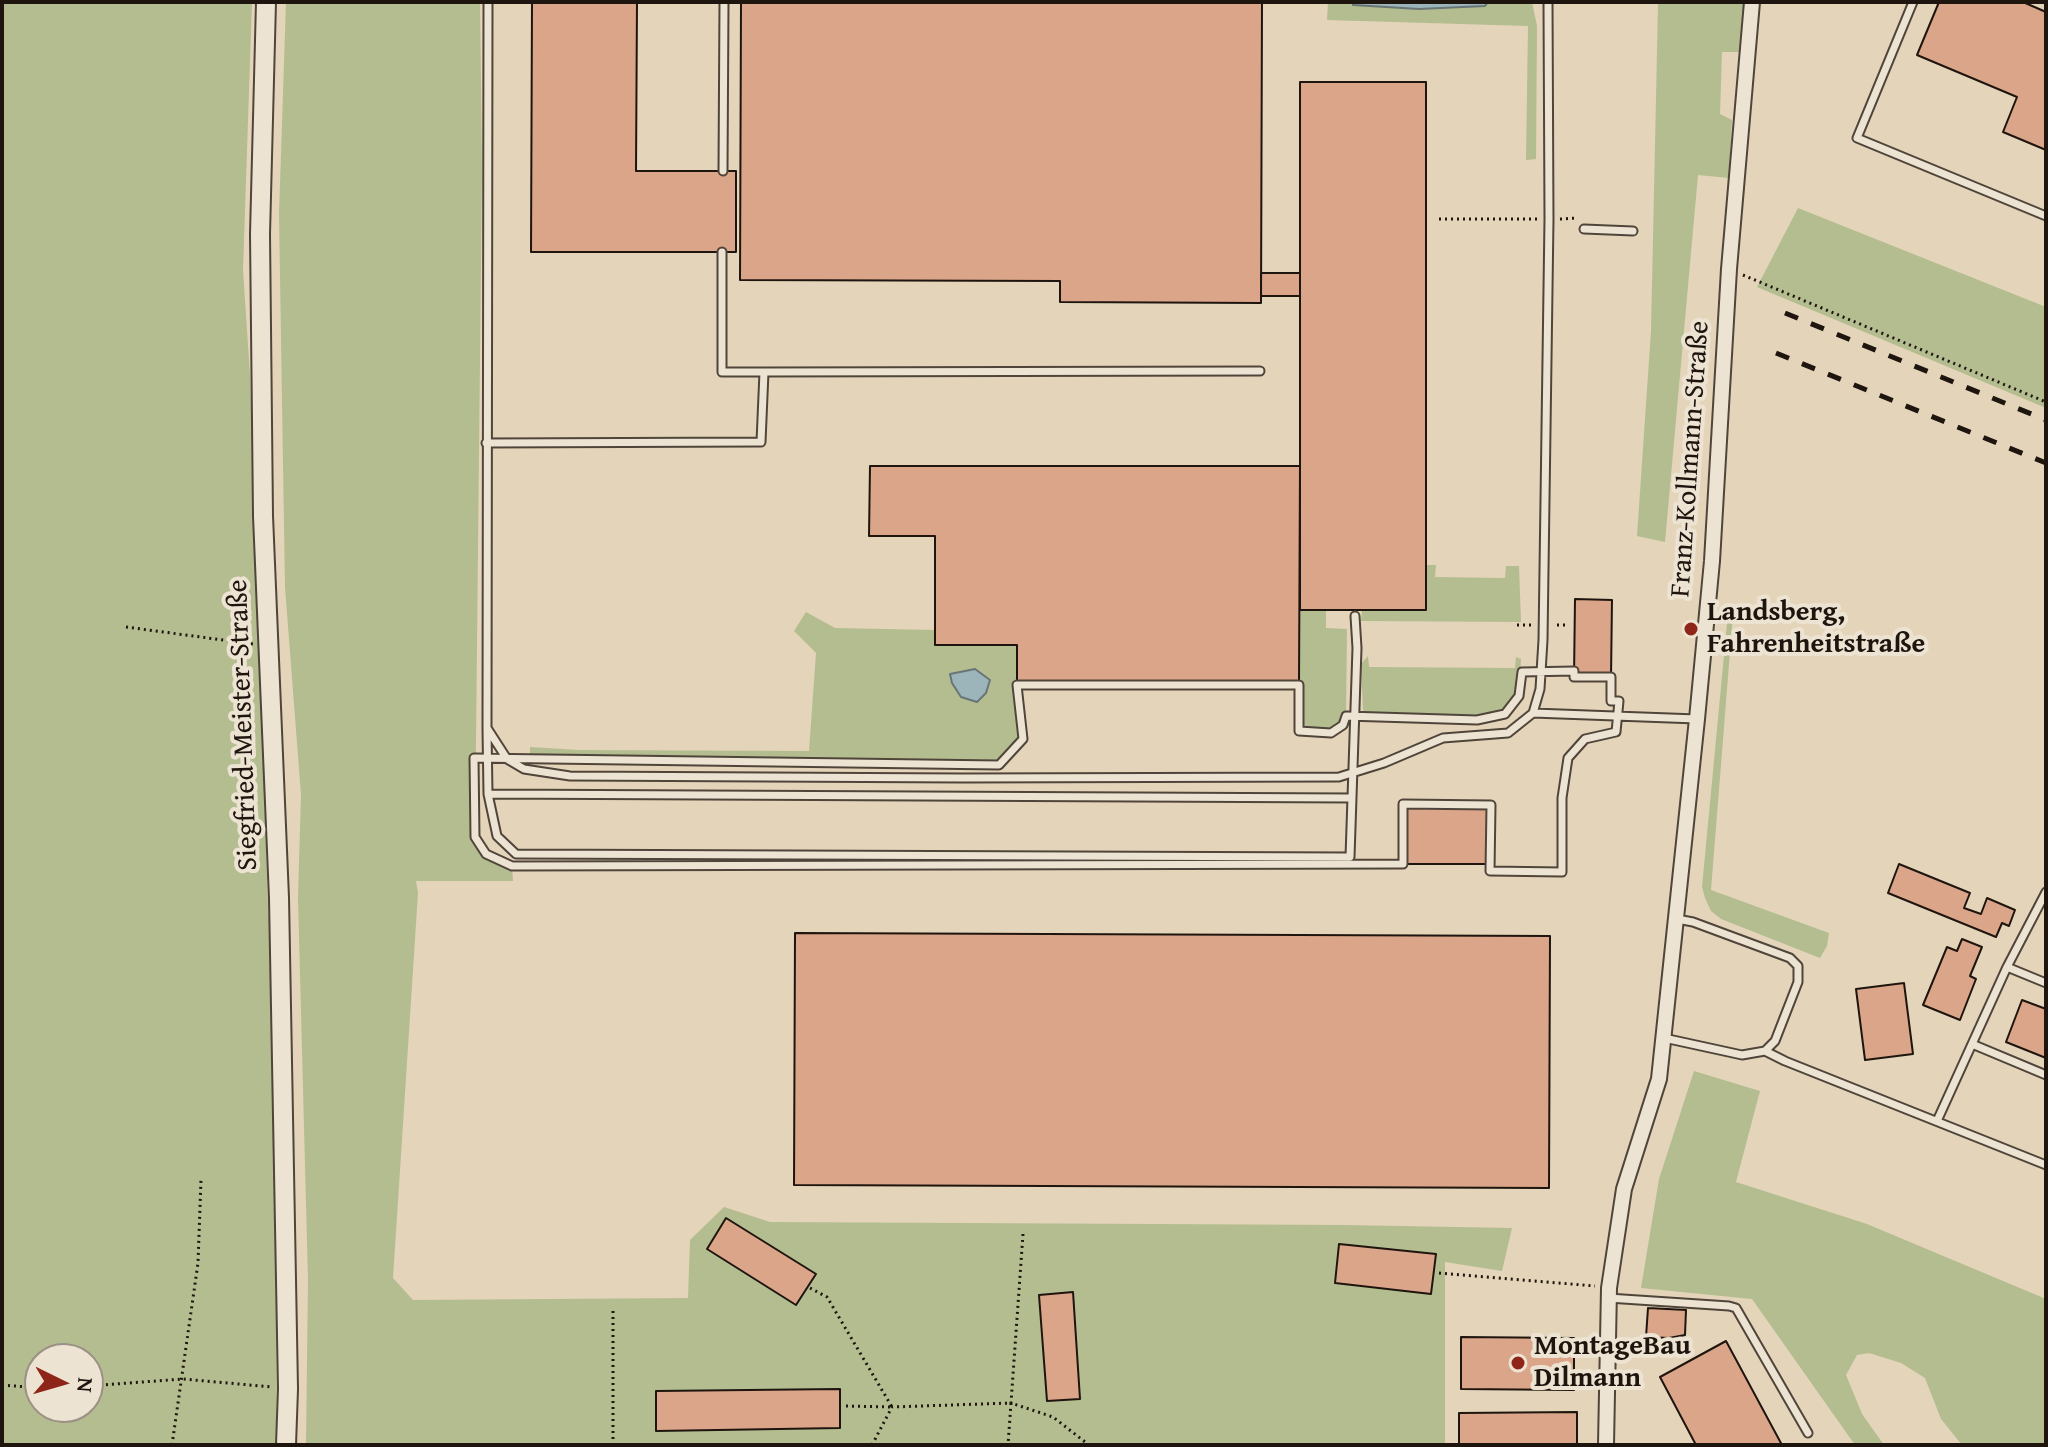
<!DOCTYPE html>
<meta charset="utf-8">
<style>
body{margin:0}
#map{position:relative;width:2048px;height:1447px;overflow:hidden;background:#e4d4b9;font-family:"Gentium Book Plus",serif}
canvas{display:block}
.frame{position:absolute;inset:0;border:4px solid #1f150f;pointer-events:none}
.north{position:absolute;left:24px;top:1343px;width:80px;height:80px;box-sizing:border-box;background:#ede3d2;border:2px solid #9b9184;border-radius:50%;rotate:95deg;font-size:22px;font-weight:700;line-height:32px;text-align:center;color:#1f150f}
.north::after{content:'';display:block;margin:auto;width:28px;height:36px;background:#8f2418;clip-path:polygon(50% 0,100% 100%,50% 72%,0 100%)}
</style>
<div id="map">
<canvas width="2048" height="1447"></canvas>
<div class="frame"></div>
<div class="north">N</div>
</div>
<script>
const c = document.querySelector('canvas').getContext('2d');
c.lineJoin = 'round';
function fill(path, color) { c.fillStyle = color; c.fill(path, 'evenodd'); }
const toPath = rows => new Path2D(rows.map(r => 'M' + r).join(''));
function stroke(path, color, width, dash) { c.strokeStyle = color; c.lineWidth = width; c.lineCap = dash ? 'butt' : 'round'; c.setLineDash(dash || []); c.stroke(path); }
function label(font, color, halo, rows, align = 'center') {
  c.font = font + ' "Gentium Book Plus",serif'; c.lineWidth = 8; c.setLineDash([]); c.textBaseline = 'middle'; c.strokeStyle = halo; c.fillStyle = color; for (const [text, x, y, turn = 0] of rows) {
    c.save(); c.translate(x, y); c.rotate((+turn || 0) * Math.PI / 180); c.textAlign = isNaN(turn) ? turn : align; if (halo) c.strokeText(text, 0, 0); c.fillText(text, 0, 0); c.restore();
  }
}
fill(toPath([
 [2,2,252,2,243,270,250,375,268,905,275,1013,277,1445,2,1445],
 [40,1359,88,1359,88,1407,40,1407],
 [286,2,480,2,482,168,475,836,486,854,512,866,513,881,416,881,418,893,393,1278,413,1300,688,1298,690,1240,724,1207,770,1222,1345,1225,1512,1228,1502,1271,1445,1262,1445,1445,306,1445,308,1280,298,897,301,795,285,587,279,214],
 [1328,2,1532,2,1537,26,1536,159,1526,160,1528,26,1327,20],
 [1656,2,1744,2,1741,52,1722,52,1720,114,1732,120,1729,178,1698,175,1665,542,1637,536,1651,331,1658,5],
 [1798,208,2046,307,2046,408,1757,287],
 [1426,565,1436,565,1435,577,1505,578,1506,566,1519,566,1521,622,1361,621,1362,610,1425,610],
 [1300,610,1326,610,1326,628,1347,629,1346,716,1343,725,1331,733,1299,731],
 [806,612,835,628,935,630,936,645,1017,645,1017,685,1023,739,999,765,530,759,530,747,578,750,809,751,816,653,794,631],
 [1728,613,1733,614,1711,890,1829,933,1827,946,1820,958,1721,919,1711,911,1705,898,1702,887],
 [1368,656,1369,667,1515,668,1516,657,1521,659,1519,696,1505,714,1477,720,1372,716,1363,710,1361,664],
 [1694,1071,1760,1091,1736,1182,1867,1224,2046,1299,2046,1445,1962,1445,1941,1419,1925,1378,1901,1363,1869,1353,1857,1355,1846,1375,1862,1414,1884,1445,1855,1445,1752,1299,1641,1288,1659,1179]
]), '#b3bd90');
const water = toPath([
 [1353,2,1488,2,1485,6,1419,9,1353,5,1353,2],
 [975,669,990,680,986,693,977,702,961,697,952,683,950,674,975,669]
]);
fill(water, '#9bb5bb');
stroke(water, '#697576', 2);
const building = toPath([
 [532,2,637,2,636,171,736,171,736,252,531,252,532,2],
 [741,2,1262,2,1261,303,1060,302,1060,281,740,280,741,2],
 [1939,2,2023,2,2046,12,2046,150,2003,132,2017,97,1917,55,1939,2],
 [1300,82,1426,82,1426,610,1300,610,1300,82],
 [1261,273,1300,273,1300,296,1261,296,1261,273],
 [870,466,1300,466,1299,685,1017,685,1017,645,935,645,935,536,869,536,870,466],
 [1575,599,1612,600,1611,677,1574,677,1575,599],
 [1403,804,1491,805,1491,864,1403,864,1403,804],
 [1899,864,1970,893,1964,908,1981,914,1987,898,2015,910,2009,926,2002,923,1996,937,1888,893,1899,864],
 [795,933,1550,936,1549,1188,794,1185,795,933],
 [1962,939,1982,947,1970,976,1976,979,1960,1020,1923,1005,1947,947,1957,951,1962,939],
 [1904,983,1913,1054,1865,1060,1856,989,1904,983],
 [2022,1000,2046,1009,2046,1058,2006,1042,2022,1000],
 [726,1218,816,1274,796,1305,707,1249,726,1218],
 [1339,1244,1436,1254,1431,1294,1335,1283,1339,1244],
 [1073,1292,1080,1399,1047,1401,1039,1295,1073,1292],
 [1648,1308,1686,1310,1685,1335,1669,1338,1646,1337,1648,1308],
 [1461,1337,1574,1338,1574,1390,1461,1389,1461,1337],
 [1726,1341,1782,1445,1696,1445,1660,1377,1726,1341],
 [840,1389,840,1428,656,1431,656,1391,840,1389],
 [1577,1412,1577,1445,1459,1445,1459,1413,1577,1412]
]);
fill(building, '#daa589');
stroke(building, '#1f150f', 2);
const service = toPath([
 [488,2,487,728,507,759,524,769,570,776,963,778,1339,777,1384,763,1443,738,1508,733,1533,713,1540,689,1543,640,1549,219,1548,2],
 [1913,2,1857,138,2046,216],
 [723,171,724,2],
 [1584,229,1633,231],
 [722,252,722,372,764,372],
 [486,443,761,442,764,372,1260,371],
 [1574,671,1574,677,1611,677,1611,701,1619,701,1616,732,1585,739,1568,758,1562,798,1562,872,1490,871,1491,805,1403,804,1403,864,512,866,486,854,475,837,474,758,999,765,1023,739,1017,685,1299,685,1299,731,1331,733,1343,725,1346,716,1477,720,1505,714,1519,696,1522,672,1574,671],
 [1533,713,1697,719],
 [487,729,488,794,497,836,516,854,1350,857,1357,648,1355,616],
 [488,794,1352,798],
 [2007,967,2046,983],
 [1664,1038,1742,1055,1765,1051,1775,1041,1798,982,1798,966,1790,958,1693,922,1677,919],
 [1972,1044,2046,1075],
 [1765,1051,1785,1061,2046,1165],
 [1937,1121,2007,967,2046,892],
 [1608,1298,1729,1306,1736,1308,1808,1433]
]);
const minor = toPath([
 [1606,1445,1609,1288,1624,1189,1659,1079,1697,719,1712,561,1729,269,1752,2]
]);
const tertiary = toPath([
 [266,2,260,234,263,516,279,898,288,1389,286,1445]
]);
stroke(service, '#50453a', 11);
stroke(minor, '#50453a', 18);
stroke(tertiary, '#50453a', 22);
stroke(toPath([
 [1439,219,1537,219],
 [1560,219,1577,218],
 [1743,275,2046,402],
 [1517,625,1533,625],
 [1557,625,1569,625],
 [126,627,253,644],
 [1023,1234,1011,1403,1053,1417,1089,1445],
 [1439,1273,1595,1286],
 [810,1288,827,1297,892,1407],
 [2,1385,40,1388],
 [88,1386,183,1379,272,1387],
 [846,1406,892,1407],
 [172,1445,198,1263,201,1179],
 [613,1445,613,1308],
 [872,1445,892,1407,1011,1403,1008,1445]
]), '#1f150f', 3, [2, 4]);
stroke(service, '#ede3d2', 7);
stroke(minor, '#ede3d2', 14);
stroke(tertiary, '#ede3d2', 18);
stroke(toPath([
 [1785,313,2046,420],
 [1776,353,2046,463]
]), '#1f150f', 5, [14, 14]);
for (const [x, y, r, color] of [
 [1691,629,8,"#8f2418"],
 [1518,1363,8,"#8f2418"]
]) { const dot = new Path2D(); dot.arc(x, y, r, 0, 2 * Math.PI); c.fillStyle = color; c.fill(dot); stroke(dot, '#ede3d2', 3); }
label('28px', '#1f150f', '#ede3d2', [
 ["Franz-Kollmann-Straße",1691,459,-86],
 ["Siegfried-Meister-Straße",244,725,-92]
]);
label('bold 28px', '#1f150f', '#ede3d2', [
 ["Landsberg,",1707,613],
 ["Fahrenheitstraße",1707,645],
 ["MontageBau",1534,1347],
 ["Dilmann",1534,1379]
], 'left');
</script>
